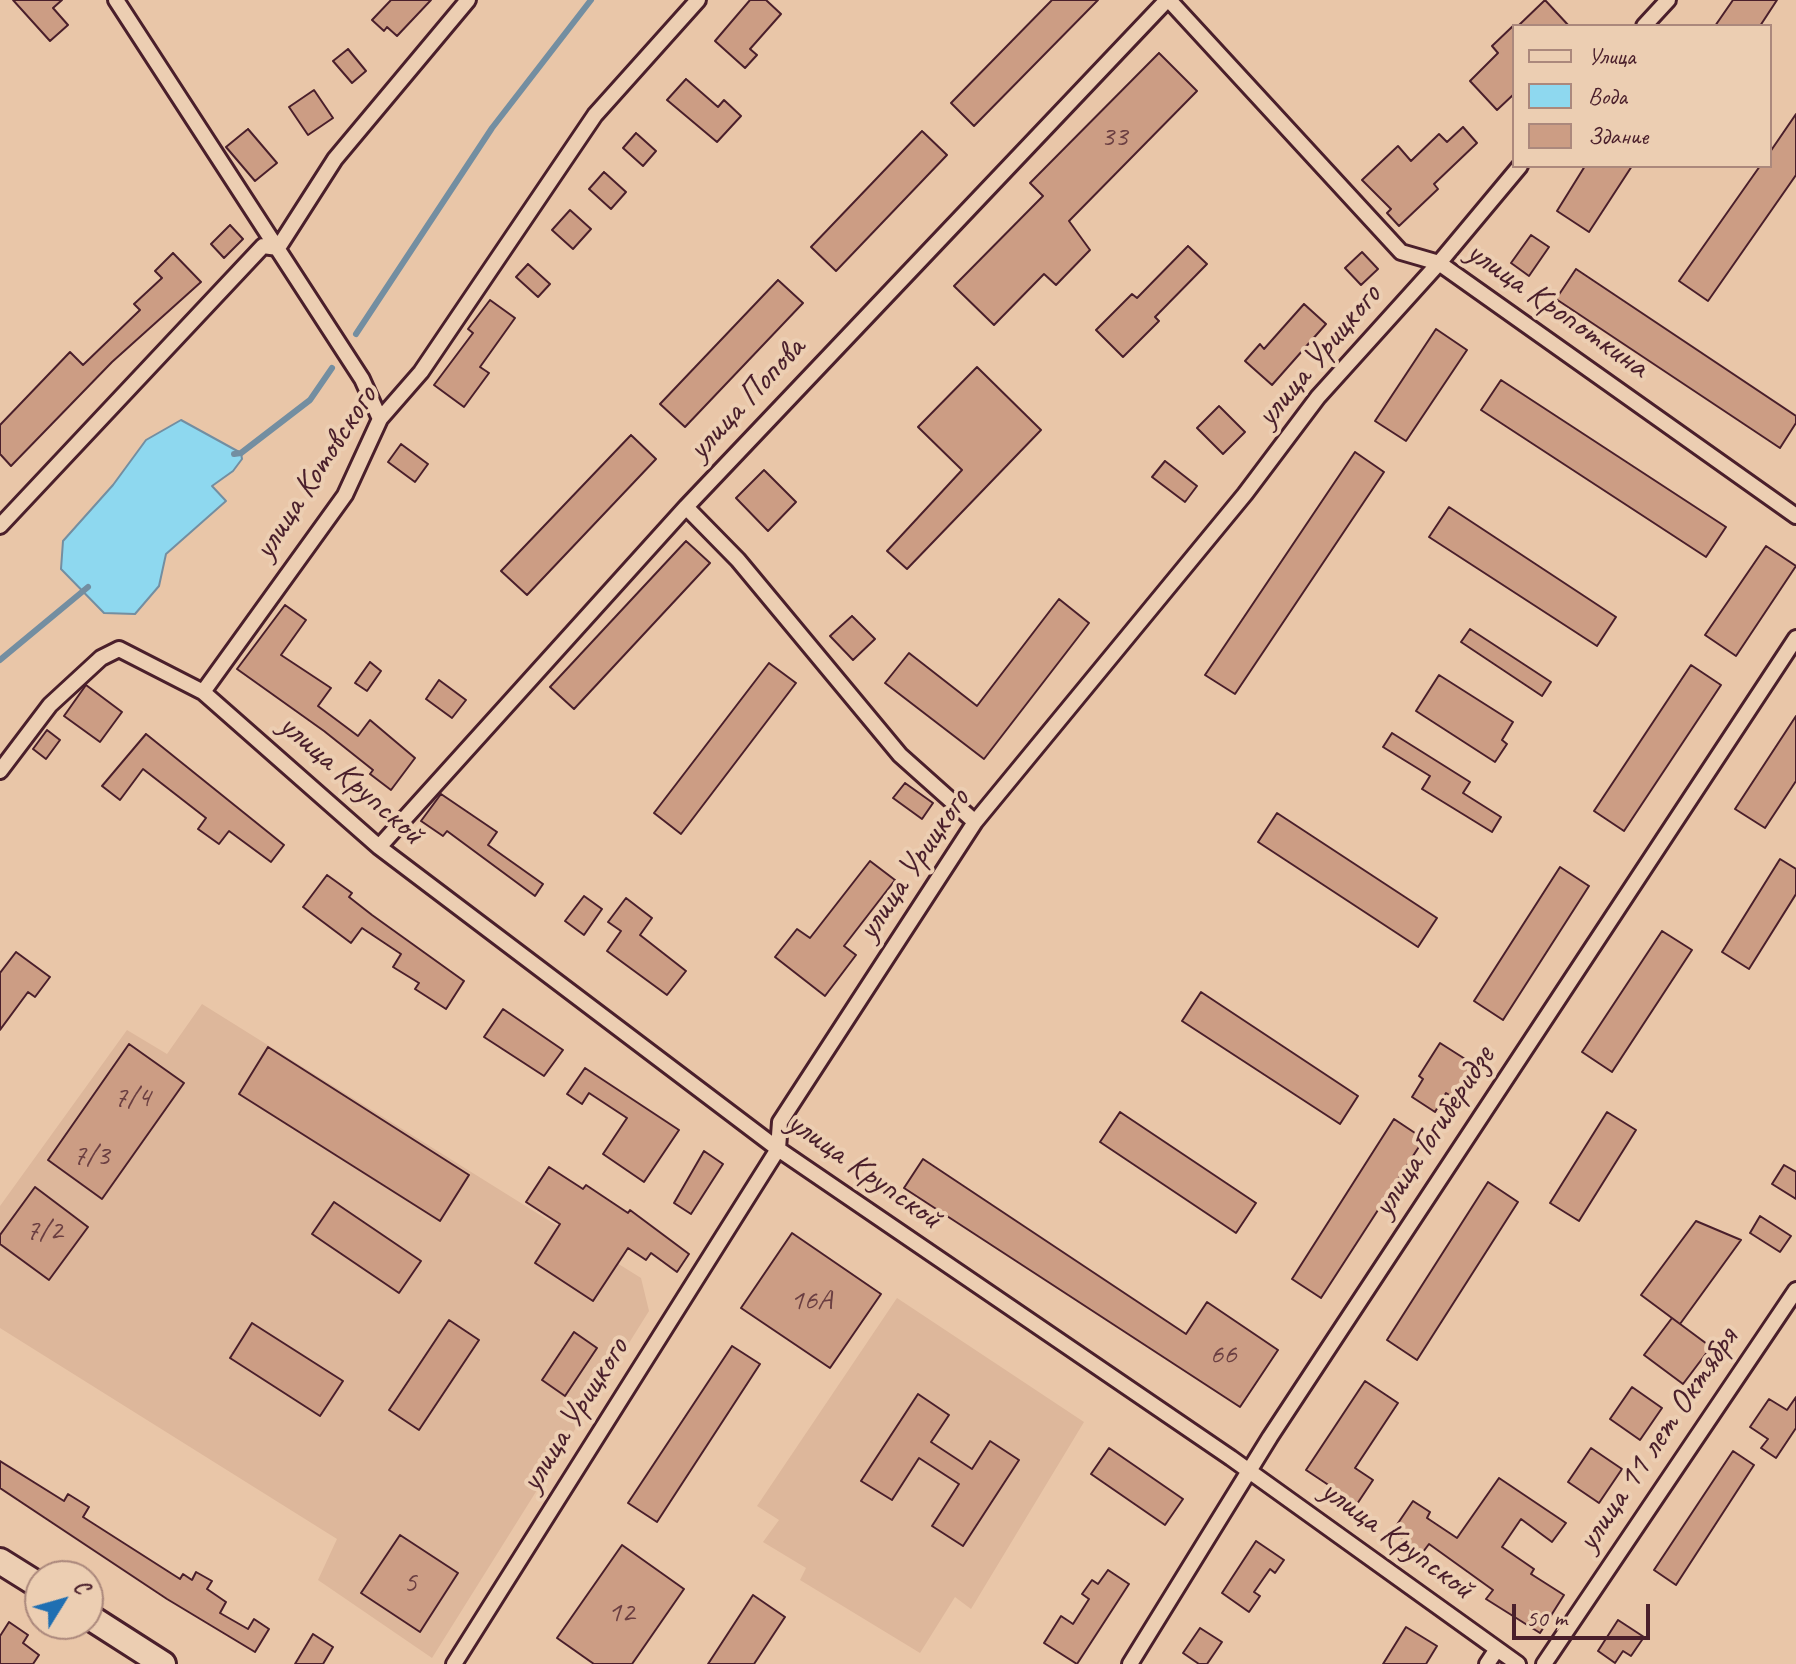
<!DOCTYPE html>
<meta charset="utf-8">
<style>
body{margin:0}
#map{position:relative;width:1796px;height:1664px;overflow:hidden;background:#e9c6a8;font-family:Caveat,sans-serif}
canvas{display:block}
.legend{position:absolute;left:1512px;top:24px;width:260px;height:144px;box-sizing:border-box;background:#ecceb2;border:2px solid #ab887c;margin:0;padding:10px 14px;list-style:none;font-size:24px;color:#4a1f2b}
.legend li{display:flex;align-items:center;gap:16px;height:40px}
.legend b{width:40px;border:2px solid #ab887c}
.north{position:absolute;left:24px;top:1560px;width:80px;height:80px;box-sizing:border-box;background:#ecceb2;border:2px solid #ab887c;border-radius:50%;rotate:53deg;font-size:22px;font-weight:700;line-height:32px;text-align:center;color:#4a1f2b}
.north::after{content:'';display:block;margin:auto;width:28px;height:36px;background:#1f6fb2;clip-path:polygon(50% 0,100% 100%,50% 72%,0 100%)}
.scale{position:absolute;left:1512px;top:1604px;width:138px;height:36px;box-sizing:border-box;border:4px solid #4a1f2b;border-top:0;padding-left:10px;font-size:24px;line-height:28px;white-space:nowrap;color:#4a1f2b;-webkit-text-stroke:6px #ecceb2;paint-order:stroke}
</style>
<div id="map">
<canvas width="1796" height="1664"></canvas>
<ul class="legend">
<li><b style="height:10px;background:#ecceb2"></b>Улица</li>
<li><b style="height:22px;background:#8ed8ef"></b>Вода</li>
<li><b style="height:22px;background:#cc9d84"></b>Здание</li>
</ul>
<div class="north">С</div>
<div class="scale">50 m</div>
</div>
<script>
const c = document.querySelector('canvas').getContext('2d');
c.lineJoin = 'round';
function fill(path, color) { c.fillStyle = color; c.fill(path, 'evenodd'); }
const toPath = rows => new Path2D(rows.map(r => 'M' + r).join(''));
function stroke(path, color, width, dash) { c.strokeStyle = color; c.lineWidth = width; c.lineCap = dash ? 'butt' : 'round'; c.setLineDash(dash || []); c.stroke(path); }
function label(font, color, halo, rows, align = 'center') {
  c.font = font + ' Caveat,sans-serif'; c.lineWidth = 8; c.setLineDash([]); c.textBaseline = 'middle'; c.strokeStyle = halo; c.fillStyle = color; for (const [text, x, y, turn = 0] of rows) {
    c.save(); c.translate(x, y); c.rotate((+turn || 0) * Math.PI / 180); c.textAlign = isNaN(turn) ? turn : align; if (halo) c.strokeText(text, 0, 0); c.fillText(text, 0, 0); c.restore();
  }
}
fill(toPath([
 [202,1004,641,1278,649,1311,432,1658,318,1580,337,1539,0,1328,0,1206,127,1030,167,1054],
 [897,1298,1084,1422,971,1609,955,1597,920,1653,800,1580,806,1568,763,1542,779,1520,757,1506]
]), '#ddb79b');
const water = toPath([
 [181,420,241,453,242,459,233,471,212,486,226,501,166,554,159,586,135,614,104,613,61,569,63,541,113,485,146,440,181,420]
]);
fill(water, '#8ed8ef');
stroke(water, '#738ea1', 2);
stroke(toPath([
 [356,334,492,128,591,0],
 [234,454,241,453,310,400,332,368],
 [0,660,88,587]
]), '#738ea1', 6);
const building = toPath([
 [13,0,62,0,53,8,68,25,50,41,13,0],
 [391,0,431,0,397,36,387,27,384,31,372,20,391,0],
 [750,0,766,0,781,14,750,49,757,55,745,68,715,41,750,0],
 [1052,0,1098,0,974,126,951,103,1052,0],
 [1545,0,1569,26,1518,26,1545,0],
 [1733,0,1777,0,1760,26,1715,26,1733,0],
 [1514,25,1514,94,1497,110,1470,81,1498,53,1492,46,1514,25],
 [348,49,366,71,352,83,333,61,348,49],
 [1159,53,1197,91,1069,221,1090,250,1056,285,1044,274,994,325,954,286,1043,196,1030,183,1159,53],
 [686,79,718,107,724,100,741,116,717,142,667,100,686,79],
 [314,90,333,118,308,135,289,107,314,90],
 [1796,114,1796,175,1708,301,1679,281,1760,166,1770,166,1770,152,1796,114],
 [1463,127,1477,143,1434,184,1438,189,1399,226,1387,213,1391,209,1362,180,1398,146,1411,161,1439,134,1447,142,1463,127],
 [248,129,277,163,255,181,226,147,248,129],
 [922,131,947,155,836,271,811,247,922,131],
 [636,133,656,151,643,166,623,148,636,133],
 [1585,166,1632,166,1589,232,1557,211,1585,166],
 [604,172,626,192,611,209,589,189,604,172],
 [570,210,591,229,573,249,552,230,570,210],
 [230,225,243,239,224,258,211,244,230,225],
 [1531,235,1549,247,1529,276,1511,263,1531,235],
 [1188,246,1207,264,1155,317,1159,321,1123,357,1096,330,1132,294,1137,298,1188,246],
 [1362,252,1378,269,1361,285,1345,268,1362,252],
 [173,253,201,282,112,362,11,466,0,454,0,425,70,352,83,365,140,310,134,304,162,278,155,271,173,253],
 [528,264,550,284,538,297,516,277,528,264],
 [1576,269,1796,416,1796,423,1780,448,1556,299,1576,269],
 [778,280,803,303,685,427,660,404,778,280],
 [490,300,515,318,480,367,489,373,464,407,434,385,473,333,468,329,490,300],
 [1304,304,1326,324,1272,385,1245,361,1260,344,1264,349,1304,304],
 [1436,329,1467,350,1406,441,1375,421,1436,329],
 [977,367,1041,430,907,569,887,551,962,470,918,427,977,367],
 [1501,380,1726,527,1706,557,1481,410,1501,380],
 [1219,406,1245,432,1223,454,1197,428,1219,406],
 [631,435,656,459,527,595,501,571,631,435],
 [401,444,428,464,415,482,388,462,401,444],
 [1355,452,1384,472,1235,694,1205,675,1355,452],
 [1165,461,1197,486,1185,502,1152,477,1165,461],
 [764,470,796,502,768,531,736,498,764,470],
 [1449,507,1616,617,1597,646,1429,537,1449,507],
 [686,541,710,563,574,709,550,687,686,541],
 [1766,546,1796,566,1736,656,1705,635,1766,546],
 [1059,599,1089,623,984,759,885,683,909,653,977,706,1059,599],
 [285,605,306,620,281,655,331,688,318,706,358,736,370,720,415,758,391,790,370,774,373,770,324,731,237,669,285,605],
 [852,616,875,639,853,660,830,636,852,616],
 [1470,629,1551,682,1542,696,1461,642,1470,629],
 [370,662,381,671,367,691,355,683,370,662],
 [769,663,796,683,681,834,654,813,769,663],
 [1691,665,1721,685,1624,831,1594,811,1691,665],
 [1439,675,1513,722,1502,740,1507,744,1495,762,1416,711,1439,675],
 [439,680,466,700,452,718,426,699,439,680],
 [86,685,122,712,100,742,64,716,86,685],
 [1796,716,1796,781,1765,828,1735,809,1796,716],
 [47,730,60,740,46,759,33,749,47,730],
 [1392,733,1470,782,1463,793,1501,817,1492,832,1422,789,1430,776,1383,747,1392,733],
 [146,734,284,845,271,862,229,831,219,844,198,829,206,818,143,769,120,800,102,786,146,734],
 [905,783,933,803,922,819,893,798,905,783],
 [441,794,497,832,488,845,543,884,535,896,447,831,443,836,421,821,441,794],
 [1277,813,1437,918,1418,947,1258,842,1277,813],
 [1780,859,1796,869,1796,894,1749,969,1722,952,1780,859],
 [870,861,895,880,844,946,856,955,825,996,775,957,797,929,810,938,870,861],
 [1560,867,1589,886,1503,1020,1474,1001,1560,867],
 [327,875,352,893,349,897,372,915,464,981,446,1009,415,989,419,983,393,967,401,954,362,928,351,943,303,907,327,875],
 [584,896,602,909,584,935,565,921,584,896],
 [626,898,652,918,640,935,686,971,667,995,607,951,621,931,608,922,626,898],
 [1662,931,1692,950,1612,1072,1582,1052,1662,931],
 [16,952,50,977,35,997,28,992,0,1030,0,973,16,952],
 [1201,992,1358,1096,1340,1124,1182,1021,1201,992],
 [503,1009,563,1050,544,1076,484,1037,503,1009],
 [1440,1043,1473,1064,1453,1097,1446,1093,1435,1112,1412,1097,1423,1079,1419,1076,1440,1043],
 [129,1044,184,1083,102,1199,48,1160,129,1044],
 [268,1047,469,1175,440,1221,239,1094,268,1047],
 [585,1068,679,1130,644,1182,603,1154,627,1118,589,1093,582,1104,567,1094,585,1068],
 [1120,1112,1256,1203,1236,1233,1100,1142,1120,1112],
 [1607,1112,1636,1130,1579,1221,1550,1203,1607,1112],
 [1394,1119,1424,1139,1321,1298,1292,1279,1394,1119],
 [704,1151,723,1164,691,1214,674,1203,704,1151],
 [923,1159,1186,1334,1207,1302,1278,1350,1240,1407,904,1188,923,1159],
 [1784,1165,1796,1172,1796,1199,1772,1184,1784,1165],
 [549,1167,583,1189,586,1185,628,1213,630,1210,689,1254,677,1272,651,1253,646,1260,628,1248,593,1301,535,1263,560,1224,526,1202,549,1167],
 [1488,1182,1518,1202,1417,1360,1387,1340,1488,1182],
 [35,1187,88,1227,49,1280,0,1244,0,1235,35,1187],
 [334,1202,421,1261,399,1293,312,1234,334,1202],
 [1760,1216,1791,1236,1780,1252,1750,1233,1760,1216],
 [1696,1221,1741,1240,1680,1324,1641,1295,1696,1221],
 [792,1233,881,1294,830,1368,741,1308,792,1233],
 [1672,1318,1711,1347,1683,1384,1644,1355,1672,1318],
 [449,1320,479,1340,419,1430,389,1410,449,1320],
 [252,1323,343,1381,320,1416,230,1358,252,1323],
 [574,1332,597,1348,565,1396,542,1380,574,1332],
 [732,1346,760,1364,657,1522,628,1503,732,1346],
 [1365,1381,1398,1403,1355,1468,1373,1480,1357,1504,1306,1470,1365,1381],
 [1632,1387,1662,1408,1640,1440,1610,1419,1632,1387],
 [918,1394,949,1415,931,1442,972,1469,990,1441,1019,1460,963,1546,932,1526,959,1484,919,1458,892,1500,861,1481,918,1394],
 [1796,1397,1796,1428,1776,1458,1761,1448,1768,1439,1750,1427,1769,1399,1787,1410,1796,1397],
 [1109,1448,1183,1499,1165,1525,1091,1474,1109,1448],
 [1591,1448,1622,1469,1599,1503,1568,1482,1591,1448],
 [1733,1451,1754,1465,1676,1585,1654,1570,1733,1451],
 [0,1461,64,1501,68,1494,89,1507,83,1517,180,1579,183,1574,192,1580,196,1572,212,1581,207,1589,226,1602,220,1613,248,1629,254,1619,269,1629,255,1652,167,1599,0,1488,0,1461],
 [1499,1478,1566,1523,1552,1542,1521,1519,1502,1547,1534,1569,1531,1574,1564,1595,1540,1633,1486,1599,1493,1590,1429,1544,1423,1552,1392,1532,1413,1501,1430,1512,1427,1518,1457,1538,1499,1478],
 [400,1535,458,1573,420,1632,361,1593,400,1535],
 [1256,1541,1284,1560,1275,1573,1270,1569,1254,1592,1260,1596,1249,1612,1222,1593,1256,1541],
 [622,1545,684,1589,632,1664,594,1664,557,1638,622,1545],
 [1108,1570,1129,1584,1077,1664,1044,1643,1061,1616,1073,1624,1089,1599,1082,1594,1092,1580,1098,1584,1108,1570],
 [753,1595,785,1617,754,1664,708,1664,753,1595],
 [1618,1620,1644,1637,1631,1656,1623,1651,1615,1663,1598,1651,1618,1620],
 [9,1622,28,1635,23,1643,39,1655,33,1664,0,1664,0,1636,9,1622],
 [1406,1627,1437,1646,1426,1664,1383,1664,1406,1627],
 [1200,1628,1222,1642,1207,1664,1199,1664,1183,1653,1200,1628],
 [313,1634,333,1647,323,1664,295,1664,313,1634]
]);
fill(building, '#cc9d84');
stroke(building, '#4a1f2b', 2);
const street = toPath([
 [116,0,362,379,380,419],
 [1169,0,1401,252,1439,263,1796,516],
 [1644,26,1668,0],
 [686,507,738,560,900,755,975,822],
 [0,526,263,246,278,248,335,159,468,0],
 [203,692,379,847,778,1149,1231,1458,1518,1664],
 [0,771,50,705,101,658,119,649,203,692,345,495,380,419,421,372,595,115,698,0],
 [379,847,686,507,1167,0],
 [454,1664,778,1149,780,1122,975,822,1245,494,1318,397,1439,263,1520,166],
 [1130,1664,1270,1437,1796,638],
 [1487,1664,1497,1649],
 [1544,1664,1796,1290]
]);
const primary = toPath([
 [0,1561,40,1586],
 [88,1616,163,1664]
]);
stroke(street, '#4a1f2b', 20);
stroke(primary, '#4a1f2b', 30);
stroke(street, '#ecceb2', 14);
stroke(primary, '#ecceb2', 24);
label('30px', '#6a3e41', null, [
 ["33",1114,137],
 ["7/4",132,1098],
 ["7/3",91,1156],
 ["7/2",44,1231],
 ["16А",811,1301],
 ["66",1223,1355],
 ["5",410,1583],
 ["12",621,1613]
]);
label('34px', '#4a1f2b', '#ecceb2', [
 ["улица Кропоткина",1557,310,35],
 ["улица Урицкого",1319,356,-50],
 ["улица Попова",747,399,-47],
 ["улица Котовского",316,473,-57],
 ["улица Крупской",351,780,41],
 ["улица Урицкого",914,865,-56],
 ["улица Гогиберидзе",1434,1132,-57],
 ["улица Крупской",864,1171,35],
 ["улица Урицкого",575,1415,-58],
 ["улица 11 лет Октября",1658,1440,-56],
 ["улица Крупской",1397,1540,36]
]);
</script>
